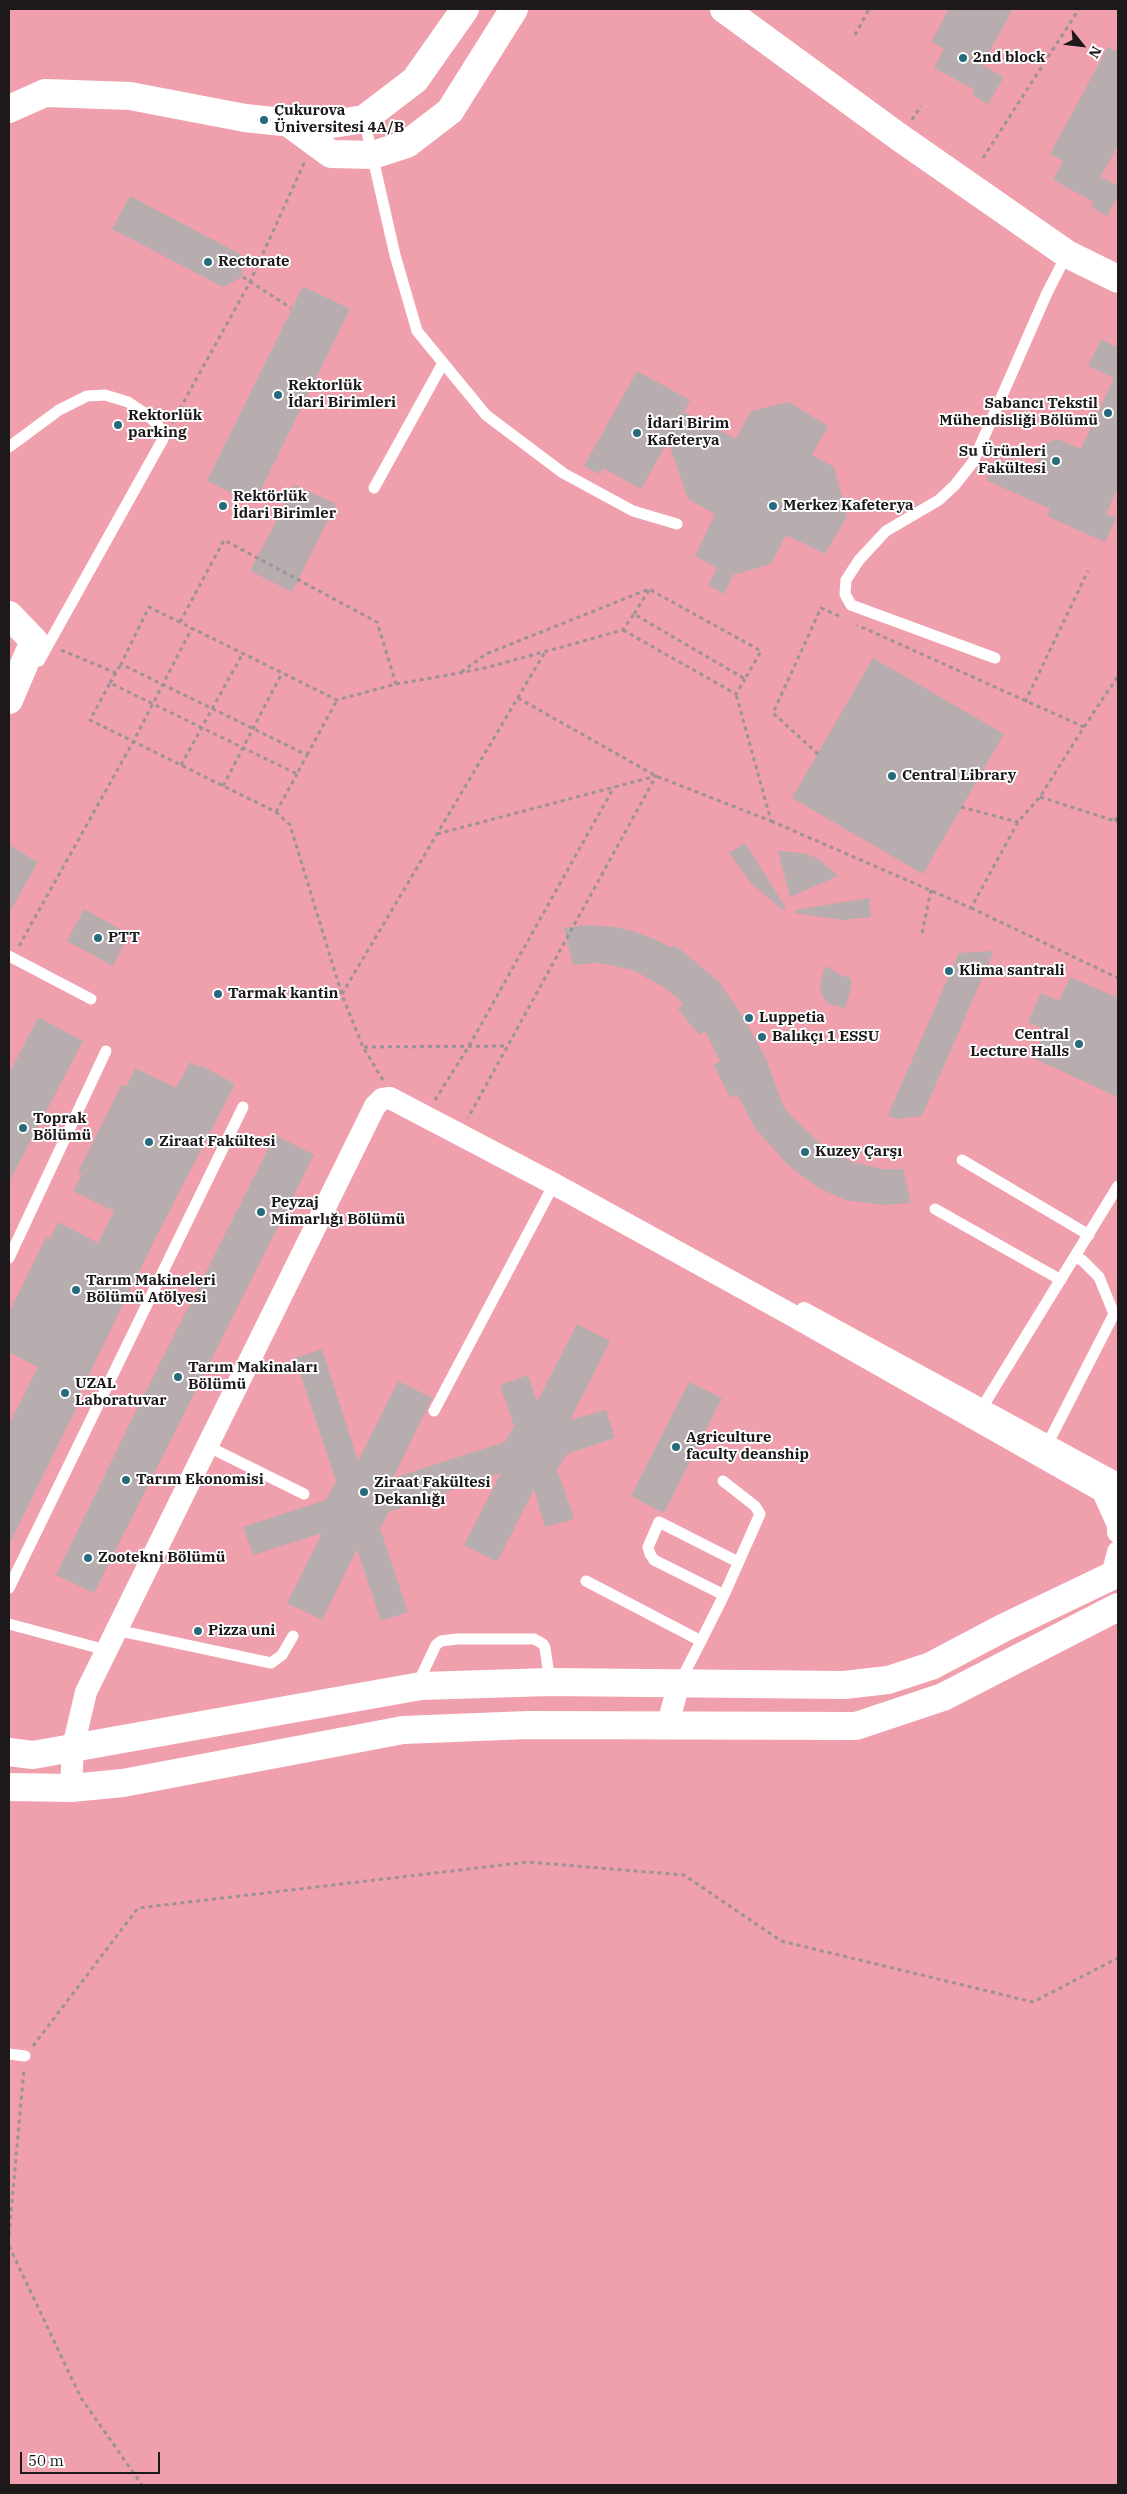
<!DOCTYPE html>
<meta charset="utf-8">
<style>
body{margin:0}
#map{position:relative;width:1127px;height:2494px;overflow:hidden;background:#e8dee0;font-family:"IBM Plex Serif",serif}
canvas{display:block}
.frame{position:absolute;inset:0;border:10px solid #1d191a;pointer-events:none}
.north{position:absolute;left:1057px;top:20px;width:50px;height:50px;-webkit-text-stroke:4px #fff;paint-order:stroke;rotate:119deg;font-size:14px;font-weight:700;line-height:20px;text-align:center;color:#1d191a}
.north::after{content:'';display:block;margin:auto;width:18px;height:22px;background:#1d191a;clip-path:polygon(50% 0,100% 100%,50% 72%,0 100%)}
.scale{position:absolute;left:20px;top:2452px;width:140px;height:22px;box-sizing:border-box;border:2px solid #1d191a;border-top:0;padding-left:6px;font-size:15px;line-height:18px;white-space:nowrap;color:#1d191a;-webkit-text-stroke:4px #fff;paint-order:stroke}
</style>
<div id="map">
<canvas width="1127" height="2494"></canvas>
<div class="frame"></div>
<div class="north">N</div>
<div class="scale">50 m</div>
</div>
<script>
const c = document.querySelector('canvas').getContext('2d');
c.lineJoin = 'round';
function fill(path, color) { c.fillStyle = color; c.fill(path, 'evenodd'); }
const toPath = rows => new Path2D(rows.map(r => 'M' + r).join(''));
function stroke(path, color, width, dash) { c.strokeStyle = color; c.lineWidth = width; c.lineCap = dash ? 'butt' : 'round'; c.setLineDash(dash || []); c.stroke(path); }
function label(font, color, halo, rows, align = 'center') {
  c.font = font + ' "IBM Plex Serif",serif'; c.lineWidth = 4; c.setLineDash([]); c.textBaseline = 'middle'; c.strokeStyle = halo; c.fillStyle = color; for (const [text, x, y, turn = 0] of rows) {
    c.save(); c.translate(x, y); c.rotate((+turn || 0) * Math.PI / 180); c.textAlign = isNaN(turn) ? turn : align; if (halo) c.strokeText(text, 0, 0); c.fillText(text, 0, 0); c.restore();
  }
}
fill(toPath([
 [9,9,1118,9,1118,2485,9,2485]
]), '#f09fac');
fill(toPath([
 [949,9,1013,9,982,65,1004,77,988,104,972,95,975,90,934,68,944,49,931,42],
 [1108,47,1118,52,1118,145,1101,177,1118,186,1118,196,1107,216,1091,207,1094,202,1053,180,1063,161,1050,154],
 [130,196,240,254,242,277,223,287,112,229],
 [303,286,350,309,254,504,207,481],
 [1101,339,1118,348,1118,487,1106,514,1116,518,1105,542,1047,516,1050,509,986,480,996,458,1031,474,1045,444,1057,439,1081,449,1114,378,1088,366],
 [637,371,690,400,684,412,736,439,751,411,789,402,828,426,812,455,834,467,847,516,825,554,786,535,771,564,733,575,724,594,708,585,717,568,695,556,715,514,688,499,668,441,641,489,603,468,599,474,584,466],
 [295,485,336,504,292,592,250,571],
 [873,658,1004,734,923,874,792,798],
 [745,843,786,908,783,910,752,884,729,853],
 [9,845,38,862,9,913],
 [778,851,803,853,817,858,838,876,790,897],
 [869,898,871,917,843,920,795,913,795,910],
 [84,909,129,934,113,966,67,941],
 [586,925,616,927,635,932,659,941,671,948,674,945,686,954,719,982,742,1015,767,1061,783,1106,792,1117,822,1145,852,1162,883,1169,903,1169,911,1203,882,1205,845,1200,817,1187,789,1166,755,1128,737,1094,730,1098,714,1065,720,1061,705,1031,699,1035,678,1009,683,1003,664,987,633,970,599,963,573,965,564,928],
 [994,951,922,1116,897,1119,888,1115,959,953],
 [825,966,843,976,851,978,851,988,845,1008,828,1004,821,994,820,983],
 [1070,977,1118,998,1118,1097,1033,1058,1046,1030,1028,1022,1041,993,1059,1001],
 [38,1017,83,1041,9,1182,9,1074],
 [190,1062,199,1067,200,1065,235,1084,156,1237,80,1393,83,1394,9,1545,9,1425,38,1367,9,1352,9,1313,46,1237,50,1239,58,1222,98,1243,114,1211,73,1191,82,1174,78,1172,122,1084,127,1086,135,1068,176,1088],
 [275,1135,314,1155,94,1593,56,1575,134,1415],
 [577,1324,610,1341,570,1420,606,1410,615,1438,567,1454,557,1469,574,1519,545,1527,534,1489,497,1562,464,1545,501,1473,389,1512,380,1528,408,1612,381,1621,357,1549,322,1620,287,1603,322,1533,253,1555,243,1527,326,1500,336,1481,295,1358,322,1349,358,1461,398,1381,432,1398,393,1478,505,1442,514,1426,500,1385,528,1375,537,1402],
 [689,1382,722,1398,664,1513,631,1496]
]), '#b7adae');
stroke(toPath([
 [855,35,869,9],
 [912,120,921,106],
 [983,158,1079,9],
 [243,277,291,308],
 [172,423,250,282,305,161],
 [634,614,649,590],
 [180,622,224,540,377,622,396,684],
 [623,630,736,694,745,679],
 [61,650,116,673],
 [110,683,121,664],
 [518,698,656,776,771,821,736,694],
 [1025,702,1088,571],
 [1084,727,1118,676],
 [818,754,773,713,821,608,843,618],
 [307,755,337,700],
 [181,765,243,653],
 [223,786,282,673],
 [1040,797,1118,822],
 [961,807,1018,822],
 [276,812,297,774],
 [771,821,971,908,1018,822,1040,797,1084,727,857,625],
 [1115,821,1118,814],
 [437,834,656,776,468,1118],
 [971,908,1118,978],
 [922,933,931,890],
 [19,946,133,742,192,628],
 [342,994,545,652],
 [364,1047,507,1046],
 [383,1080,363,1047,342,995,290,825,276,812,90,720,110,683,297,774,307,755,121,664,149,607,337,700,396,684,460,673,489,667,623,630,634,614,745,679,761,651,649,589,486,654,460,673],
 [435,1100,469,1046,614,787],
 [33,2046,138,1908,528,1862,684,1875,781,1941,1033,2002,1118,1958],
 [9,2235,24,2069],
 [9,2246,81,2398,142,2485]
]), '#9b9395', 3, [4, 4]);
stroke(toPath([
 [364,119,395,255,417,331,486,415,563,473,633,511,677,524],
 [9,447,59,410,87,396,105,395,128,402,146,414,158,425,163,439,39,661],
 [374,488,443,363],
 [995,658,851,605,845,594,846,580,859,560,886,531,939,500,955,485,973,462,1047,293,1067,254],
 [9,956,91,999],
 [962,1160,1089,1235],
 [935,1209,1061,1280],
 [9,1258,106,1051],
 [983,1406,1118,1186],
 [434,1411,554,1184],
 [1048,1443,1114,1314,1099,1277,1082,1260,1075,1258],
 [207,1446,304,1494],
 [723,1481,755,1506,760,1514,724,1595],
 [586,1581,701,1641,680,1682],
 [9,1588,243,1107],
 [9,1624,106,1650],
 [116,1630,271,1663,282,1655,293,1636],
 [701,1641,724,1595,654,1560,650,1554,648,1547,659,1522,738,1562],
 [417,1685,436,1645,441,1641,457,1639,534,1639,543,1644,545,1648,550,1682],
 [9,2054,25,2056]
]), '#fff', 11);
stroke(toPath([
 [804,1310,1118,1481]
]), '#fff', 16);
stroke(toPath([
 [1103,1492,1118,1525,1118,1532],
 [1112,1575,1118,1552],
 [667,1727,679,1683],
 [71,1788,73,1747,86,1692,375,1106,382,1099,390,1098,554,1184,790,1314,1118,1500]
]), '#fff', 22);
stroke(toPath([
 [724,9,899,137,1067,254,1118,279],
 [9,109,45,93,130,96,245,118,320,126,364,119,415,80,465,9],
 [290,124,331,154,373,155,407,144,450,111,514,9],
 [9,615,34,641,9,700],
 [9,1752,33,1755,421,1686,550,1682,844,1685,888,1680,931,1666,1003,1628,1118,1573],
 [9,1787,71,1788,123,1783,403,1730,528,1725,856,1726,943,1697,1118,1607]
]), '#fff', 28);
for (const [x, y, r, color] of [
 [963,58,5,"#276a7c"],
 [264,120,5,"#276a7c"],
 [208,262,5,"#276a7c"],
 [278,395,5,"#276a7c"],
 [1108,413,5,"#276a7c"],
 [118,425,5,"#276a7c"],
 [637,433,5,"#276a7c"],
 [1056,461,5,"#276a7c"],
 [223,506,5,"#276a7c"],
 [773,506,5,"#276a7c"],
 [892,776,5,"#276a7c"],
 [98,938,5,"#276a7c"],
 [949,971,5,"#276a7c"],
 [218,994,5,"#276a7c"],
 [749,1018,5,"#276a7c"],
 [762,1037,5,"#276a7c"],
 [1079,1044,5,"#276a7c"],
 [23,1128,5,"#276a7c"],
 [149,1142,5,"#276a7c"],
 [805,1152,5,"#276a7c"],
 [261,1212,5,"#276a7c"],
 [76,1290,5,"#276a7c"],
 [178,1377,5,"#276a7c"],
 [65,1393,5,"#276a7c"],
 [676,1447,5,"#276a7c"],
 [126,1480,5,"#276a7c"],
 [364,1492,5,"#276a7c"],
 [88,1558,5,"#276a7c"],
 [198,1631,5,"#276a7c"]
]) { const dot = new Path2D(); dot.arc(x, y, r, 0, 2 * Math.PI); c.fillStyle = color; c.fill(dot); stroke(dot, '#fff', 2); }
label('bold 15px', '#1d191a', '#fff', [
 ["2nd block",973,58],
 ["Çukurova",274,111],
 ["Üni̇versi̇tesi̇ 4A/B",274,128],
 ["Rectorate",218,262],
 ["Rektorlük",288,386],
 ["İdari Birimleri",288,403],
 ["Sabancı Tekstil",1098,404,"right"],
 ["Mühendisliği Bölümü",1098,421,"right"],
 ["Rektorlük",128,416],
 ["parking",128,433],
 ["İdari Birim",647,424],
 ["Kafeterya",647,441],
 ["Su Ürünleri",1046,452,"right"],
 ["Fakültesi",1046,469,"right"],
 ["Rektörlük",233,497],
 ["İdari Birimler",233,514],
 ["Merkez Kafeterya",783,506],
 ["Central Library",902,776],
 ["PTT",108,938],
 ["Klima santrali",959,971],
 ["Tarmak kantin",228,994],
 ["Luppetia",759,1018],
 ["Central",1069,1035,"right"],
 ["Lecture Halls",1069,1052,"right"],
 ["Balıkçı 1 ESSU",772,1037],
 ["Toprak",33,1119],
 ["Bölümü",33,1136],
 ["Ziraat Fakültesi",159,1142],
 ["Kuzey Çarşı",815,1152],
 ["Peyzaj",271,1203],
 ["Mimarlığı Bölümü",271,1220],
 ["Tarım Makineleri",86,1281],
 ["Bölümü Atölyesi",86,1298],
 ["Tarım Makinaları",188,1368],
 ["Bölümü",188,1385],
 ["UZAL",75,1384],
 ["Laboratuvar",75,1401],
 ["Agriculture",686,1438],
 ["faculty deanship",686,1455],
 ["Tarım Ekonomisi",136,1480],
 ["Ziraat Fakültesi",374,1483],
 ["Dekanlığı",374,1500],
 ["Zootekni Bölümü",98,1558],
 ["Pizza uni",208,1631]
], 'left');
</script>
